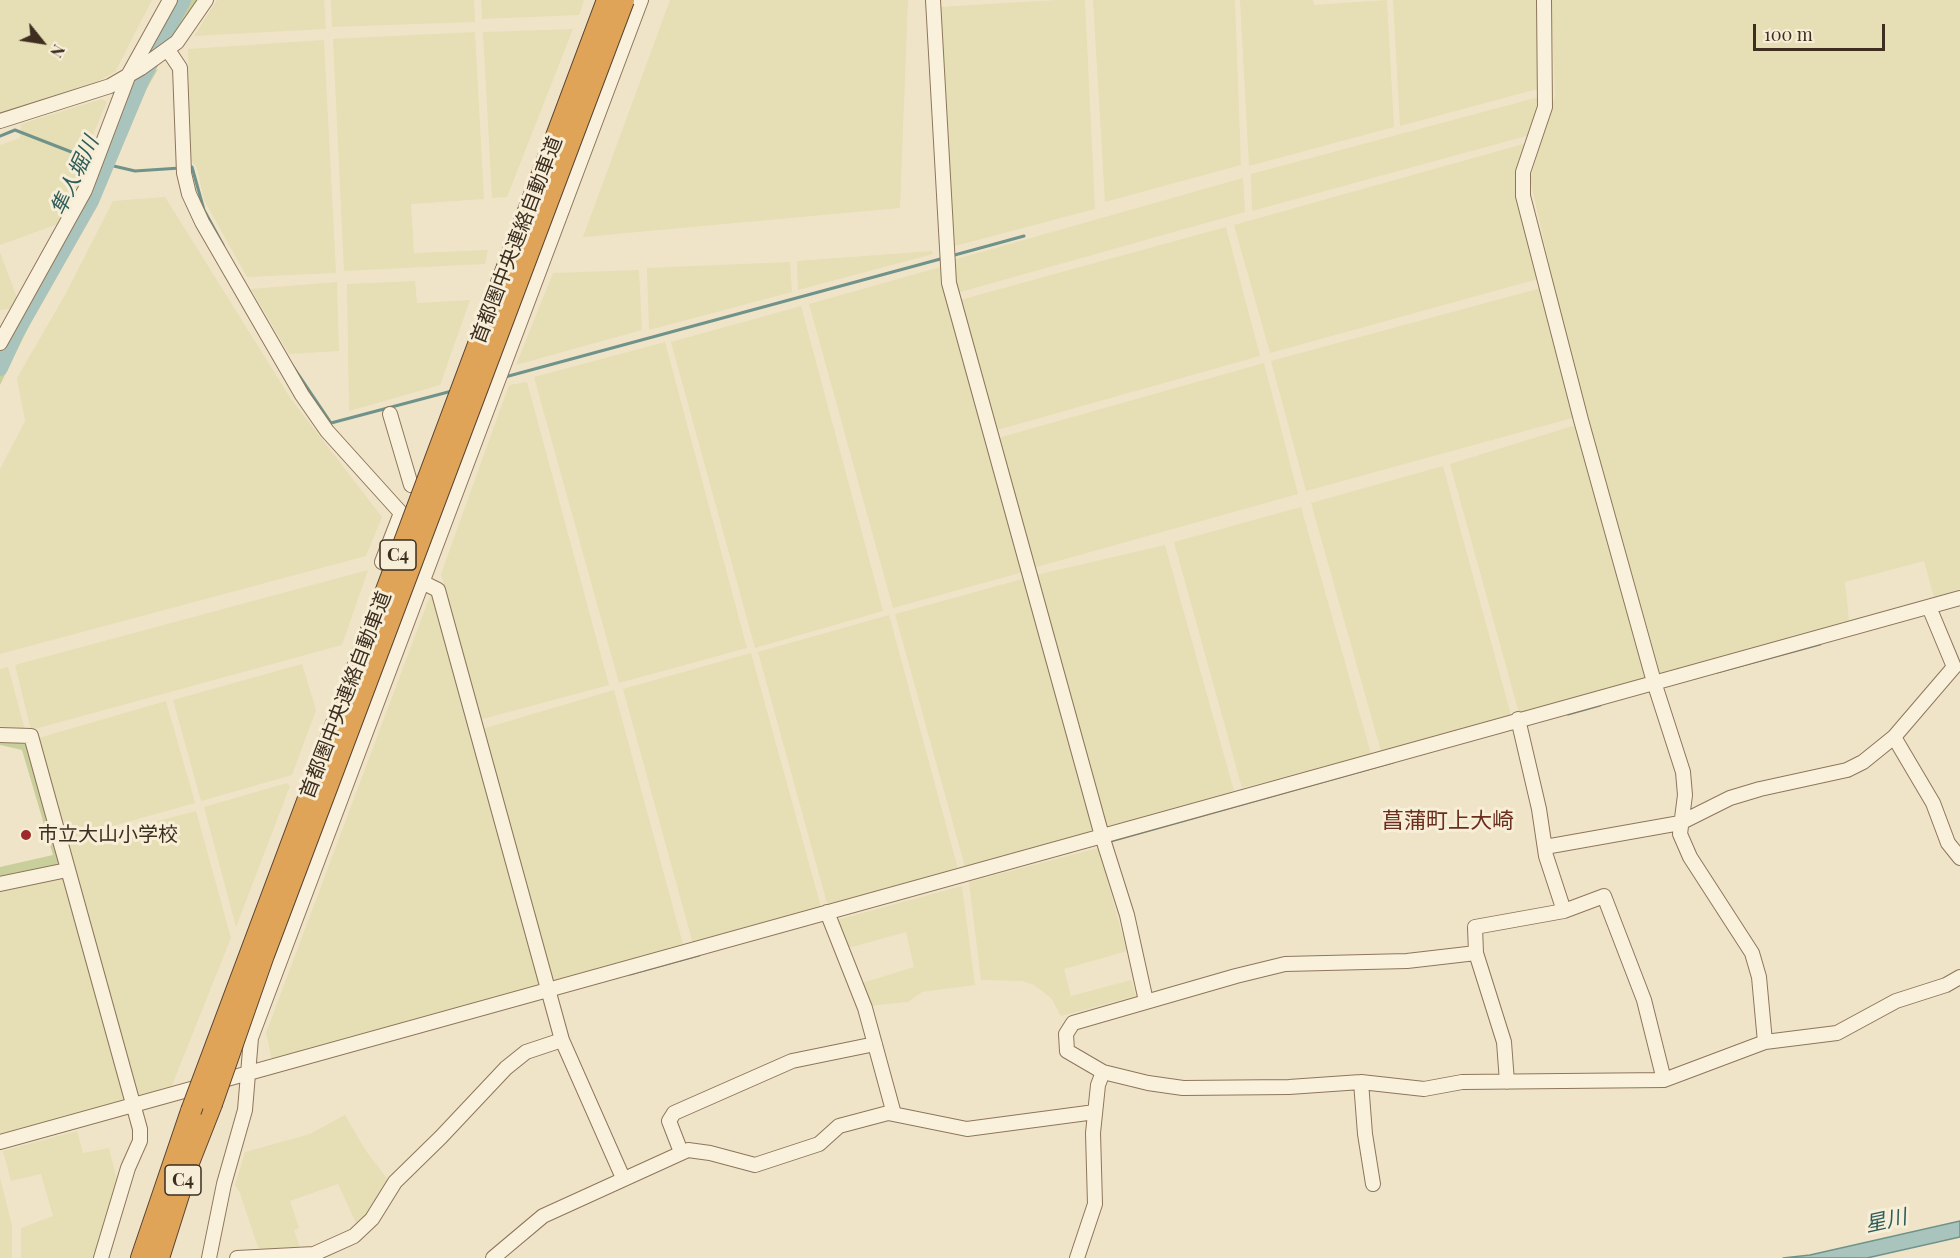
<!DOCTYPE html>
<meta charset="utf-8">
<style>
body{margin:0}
#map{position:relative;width:1960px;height:1258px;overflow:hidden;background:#f0e4c8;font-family:"Playfair Display",serif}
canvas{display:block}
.north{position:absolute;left:12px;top:12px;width:60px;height:60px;-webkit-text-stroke:4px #f7eed8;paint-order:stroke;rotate:120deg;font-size:16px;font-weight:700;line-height:24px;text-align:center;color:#3d2e20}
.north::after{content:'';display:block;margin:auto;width:21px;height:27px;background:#3d2e20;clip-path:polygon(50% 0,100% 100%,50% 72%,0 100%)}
.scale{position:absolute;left:1753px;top:24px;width:132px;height:27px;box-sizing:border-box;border:3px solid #3d2e20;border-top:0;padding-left:8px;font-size:18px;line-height:21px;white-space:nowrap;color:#3d2e20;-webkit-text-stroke:4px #f7eed8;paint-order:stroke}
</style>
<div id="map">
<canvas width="1960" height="1258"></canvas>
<div class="north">N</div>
<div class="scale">100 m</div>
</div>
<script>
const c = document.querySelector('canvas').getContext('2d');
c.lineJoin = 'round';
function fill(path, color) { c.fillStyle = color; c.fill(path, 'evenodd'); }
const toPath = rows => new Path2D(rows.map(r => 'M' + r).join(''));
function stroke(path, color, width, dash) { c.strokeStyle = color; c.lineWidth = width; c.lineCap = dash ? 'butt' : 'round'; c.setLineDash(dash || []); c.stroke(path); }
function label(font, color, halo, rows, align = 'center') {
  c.font = font + ' "Playfair Display","Noto Sans JP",serif'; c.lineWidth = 6; c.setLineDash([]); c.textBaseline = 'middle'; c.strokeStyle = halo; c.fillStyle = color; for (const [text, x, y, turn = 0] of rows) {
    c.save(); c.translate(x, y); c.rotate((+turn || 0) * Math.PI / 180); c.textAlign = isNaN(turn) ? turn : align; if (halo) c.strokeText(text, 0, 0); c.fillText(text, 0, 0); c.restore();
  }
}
fill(toPath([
 [0,0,152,0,115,72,91,85,0,113],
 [217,0,324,0,326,29,194,36],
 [331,0,474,0,475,22,332,27],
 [481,0,584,0,579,15,482,19],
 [670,0,908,0,900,208,583,237],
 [1057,0,1085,0,1095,209,951,247,939,7],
 [1093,0,1235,0,1241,165,1105,202],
 [1240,0,1313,0,1314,5,1387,0,1394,127,1249,166],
 [1393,0,1537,0,1541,88,1400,126],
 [1551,0,1960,0,1960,589,1934,597,1924,561,1845,582,1849,620,1660,673,1591,429,1556,295,1530,179,1555,96],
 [573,29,507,197,492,198,483,32],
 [475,32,484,199,411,204,414,253,488,250,485,264,344,271,333,39],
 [324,40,336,273,247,277,204,200,197,168,191,161,188,49],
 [1539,97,1530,135,1252,211,1251,174],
 [102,99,107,102,76,174,85,175,61,223,0,245,0,145,20,138,21,124],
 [1527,143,1517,180,1538,279,1270,353,1234,225],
 [1243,178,1245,212,957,293,953,260],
 [165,197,291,399,382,517,366,556,0,654,0,469,25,421,17,378,65,295,113,201],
 [1226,227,1260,356,997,430,960,300],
 [932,251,933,254,798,290,797,261],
 [0,252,17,298,10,309,0,310],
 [790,262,792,292,649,330,647,268],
 [944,266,1023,572,893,608,809,304],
 [639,270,642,330,516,365,553,273],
 [415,281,417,303,470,300,440,385,349,411,347,284],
 [337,282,339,351,289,354,251,289],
 [1541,288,1576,417,1306,491,1271,361],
 [801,306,883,611,755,648,671,342],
 [665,342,747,648,619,683,534,377],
 [1264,363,1298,494,1033,568,998,438],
 [527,382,609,685,479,720,441,574,509,385],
 [1579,424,1647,678,1519,713,1450,464],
 [1443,466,1511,715,1381,751,1311,503],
 [1301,507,1371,754,1242,788,1174,542],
 [1165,545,1234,791,1107,827,1036,575],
 [368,570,342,645,31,730,15,665],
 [1026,578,1094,831,965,867,895,614],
 [430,596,434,599,540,986,272,1060,266,1033],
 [889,615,958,869,828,907,758,652],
 [751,653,821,907,693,944,623,689],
 [302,664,316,710,292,775,201,801,173,700],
 [8,667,25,730,0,726,0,669],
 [614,690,683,944,553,982,482,729],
 [166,701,195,803,63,840,35,739],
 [287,783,290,786,236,927,204,807],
 [196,811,231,938,171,1088,135,1098,64,846],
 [1098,848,1127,951,1064,969,1071,996,1131,980,1136,996,1061,1016,1051,998,1034,985,1022,981,981,980,969,882],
 [64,875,125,1100,0,1136,0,888],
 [962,886,975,985,922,992,908,1002,868,1006,859,984,914,967,906,932,845,949,833,921],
 [345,1115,366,1151,389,1181,367,1218,358,1227,338,1184,290,1201,299,1228,294,1230,301,1251,261,1250,258,1247,240,1193,235,1185,245,1152,310,1134],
 [77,1131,83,1153,109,1148,117,1180,93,1258,21,1258,21,1228,53,1216,41,1174,11,1181,3,1151],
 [0,1178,12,1225,12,1258,0,1258]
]), '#e6deb5');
fill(toPath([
 [187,0,201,0,173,36,166,39],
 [158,69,143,95,103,191,38,308,0,385,0,373,25,320,94,199,148,74],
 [140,79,90,198,22,317,0,363,0,351,128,91,134,80],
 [0,737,28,745,60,862,58,866,0,879,0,867,53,855,22,750,0,745]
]), '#c9cf9b');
const water = toPath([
 [1960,1221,1960,1237,1867,1258,1783,1258,1810,1255,1960,1221]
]);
fill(water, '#a9c4bc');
stroke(water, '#6f938a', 1.5);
stroke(toPath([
 [0,136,15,130,92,160],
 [101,163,135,171,180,168],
 [187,168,192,167,204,210,223,245],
 [951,256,1024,236],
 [292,365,331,423,452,391],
 [505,377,944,258],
 [1717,672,1820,644],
 [1568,714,1600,705],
 [1107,842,1393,762],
 [630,974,699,955]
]), '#6f938a', 3);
stroke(toPath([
 [0,368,16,333,91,201,143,77,183,0]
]), '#a9c4bc', 16);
const minor = toPath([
 [933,0,949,283,1102,836,1127,915,1146,1001],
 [1544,0,1545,107,1523,172,1523,196,1581,420,1654,682,1683,772,1685,795,1680,834,1690,857,1752,953,1759,977,1765,1042],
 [168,50,180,68,184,173,189,194,202,222,302,395,327,431,401,513,382,562,438,590,562,1040,623,1178],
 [0,121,110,86,141,68,177,42,206,0],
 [0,343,85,190,129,74,170,0],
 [390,414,411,485],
 [1518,719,1539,809,1546,856,1564,911],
 [0,735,31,736,140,1129,140,1141,128,1168,101,1258],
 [1894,737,1933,803,1948,843,1960,858],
 [1545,847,1680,823,1730,798,1760,789,1847,770,1863,762,1894,737,1954,667,1929,607],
 [0,884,67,870],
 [827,912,865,1008,894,1114],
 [1476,953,1407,961,1285,964,1236,976,1073,1023,1066,1034,1067,1051,1103,1072,1148,1083,1183,1088,1289,1087,1361,1082,1424,1089,1462,1082,1664,1080,1765,1042,1837,1033,1896,1001,1946,985,1960,977],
 [1361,1082,1365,1134,1373,1184],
 [1507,1082,1504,1042,1476,953,1475,927,1564,911,1604,896,1644,1000,1664,1080],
 [0,1142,1960,598],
 [681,1152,669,1121,674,1113,792,1061,875,1044],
 [209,1258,224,1184,245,1110,251,1038,641,0],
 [237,1258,314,1254,354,1236,372,1219,395,1182,441,1137,506,1068,526,1052,562,1040],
 [493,1258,543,1216,688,1150,710,1153,755,1165,819,1144,839,1126,888,1113,967,1129,1095,1112],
 [1077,1258,1095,1204,1093,1133,1098,1085,1103,1072]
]);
const highway = toPath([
 [141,1258,191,1111],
 [159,1258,190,1160,212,1104]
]);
stroke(minor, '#8d765c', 16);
stroke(highway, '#5b4430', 22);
stroke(minor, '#faf1dc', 14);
stroke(highway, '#e0a458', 20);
const highwayBridge = toPath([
 [212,1104,264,955,624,0],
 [191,1111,607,0]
]);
stroke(highwayBridge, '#5b4430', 22, []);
stroke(highwayBridge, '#e0a458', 20);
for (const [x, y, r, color] of [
 [26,835,6,"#9e2a2b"]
]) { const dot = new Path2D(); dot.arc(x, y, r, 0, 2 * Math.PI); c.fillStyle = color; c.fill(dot); stroke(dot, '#f7eed8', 2); }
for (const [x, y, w] of [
 [398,555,36],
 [183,1180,36]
]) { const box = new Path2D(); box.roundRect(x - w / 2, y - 15, w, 30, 4.5); c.fillStyle = '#f7eed8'; c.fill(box); stroke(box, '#3d2e20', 1.5); }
label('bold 18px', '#3d2e20', null, [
 ["C4",398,555],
 ["C4",183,1180]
]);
label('20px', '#3d2e20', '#f7eed8', [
 ["首都圏中央連絡自動車道",517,240,-69],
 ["首都圏中央連絡自動車道",346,695,-69]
]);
label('20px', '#3d2e20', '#f7eed8', [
 ["市立大山小学校",38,835]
], 'left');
label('italic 21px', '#2f5d5a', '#f7eed8', [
 ["隼人堀川",75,176,-65],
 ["星川",1886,1221,-12]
]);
label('22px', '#6b2e1e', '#f7eed8', [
 ["菖蒲町上大崎",1448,821]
]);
</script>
